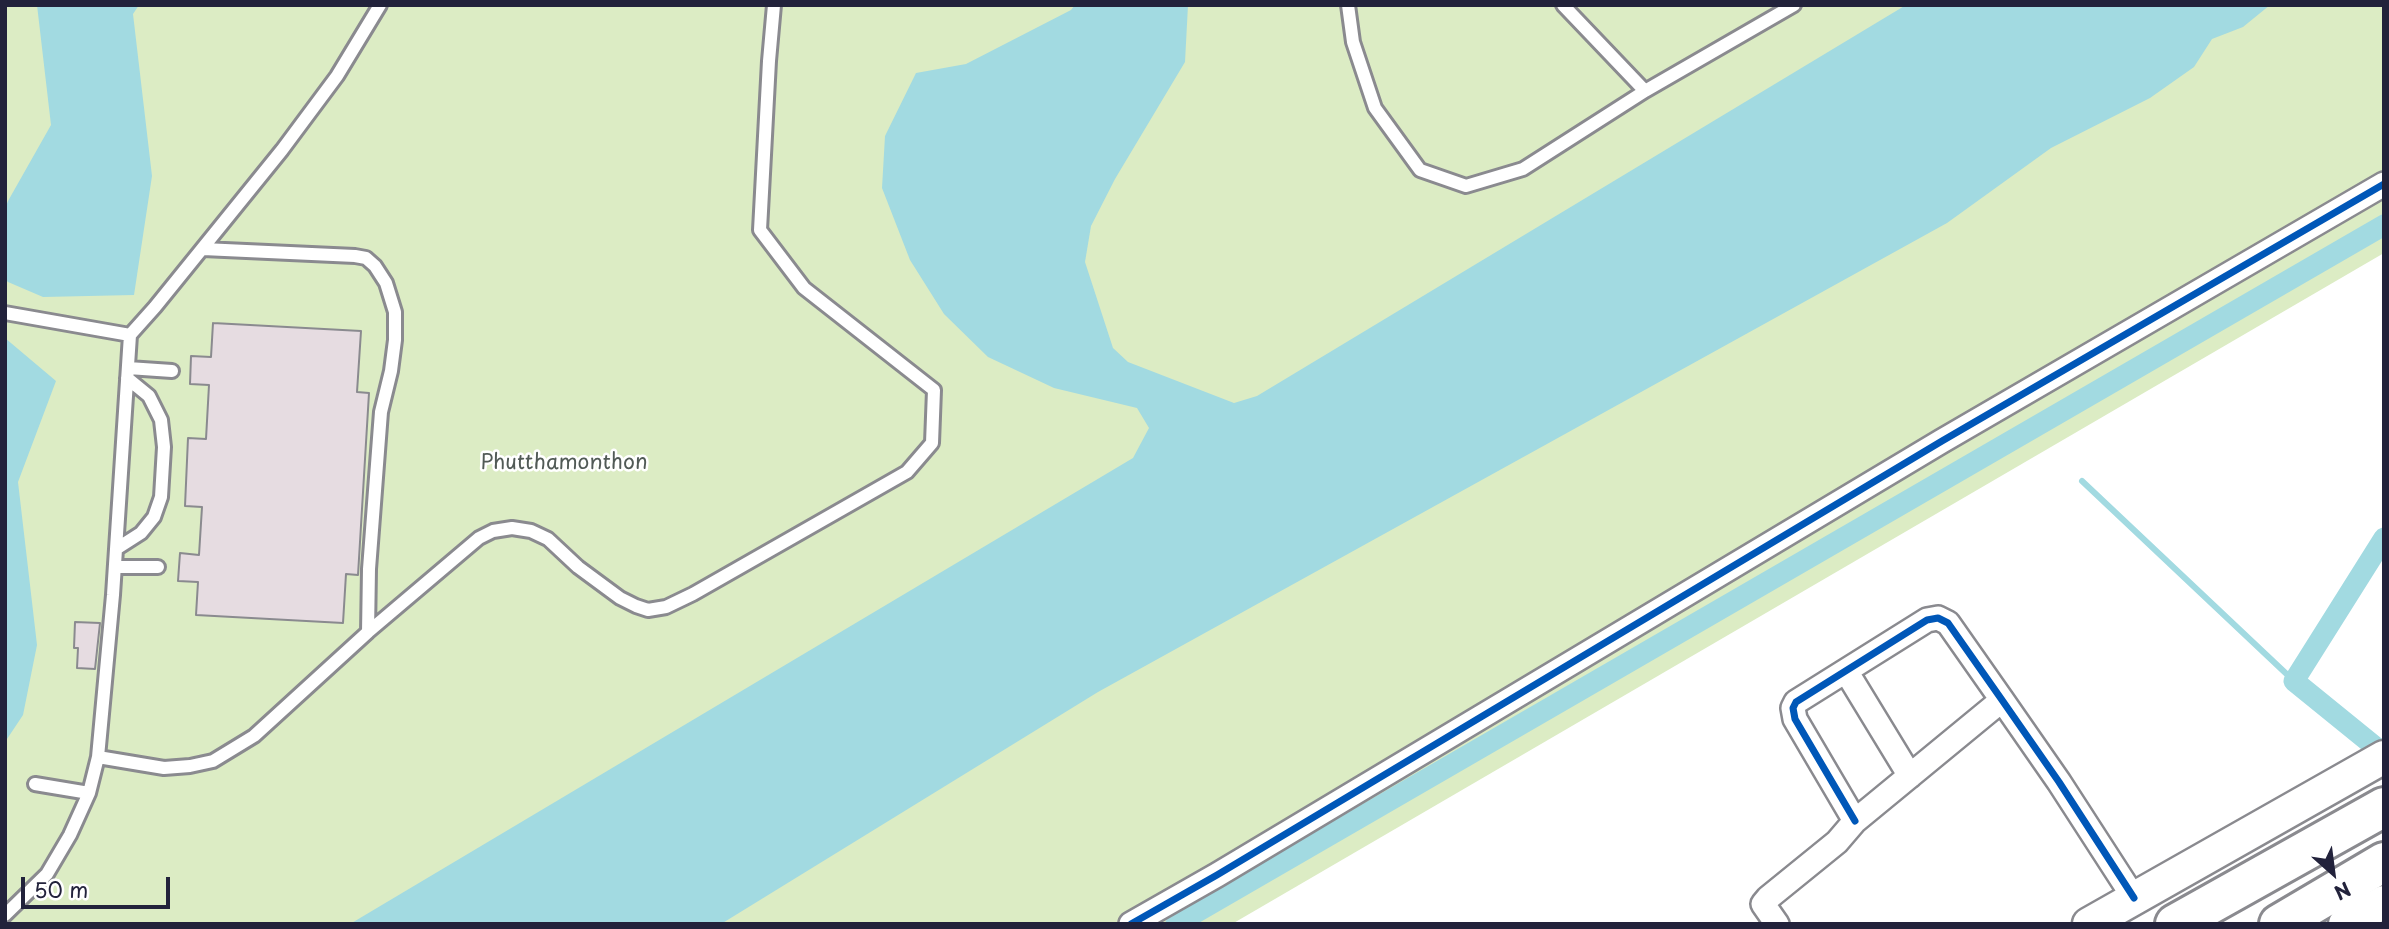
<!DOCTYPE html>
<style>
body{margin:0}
#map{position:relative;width:2389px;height:929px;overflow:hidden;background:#fff;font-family:"Playpen Sans",sans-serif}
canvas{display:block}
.frame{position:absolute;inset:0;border:7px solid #22223b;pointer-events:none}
.north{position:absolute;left:2298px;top:838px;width:70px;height:70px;-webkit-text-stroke:5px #fff;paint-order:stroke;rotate:152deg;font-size:19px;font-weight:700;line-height:28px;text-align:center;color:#22223b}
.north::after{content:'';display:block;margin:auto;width:24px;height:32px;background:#22223b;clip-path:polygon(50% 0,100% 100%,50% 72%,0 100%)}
.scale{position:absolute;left:21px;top:877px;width:149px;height:32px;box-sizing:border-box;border:4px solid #22223b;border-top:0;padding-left:9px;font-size:21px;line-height:24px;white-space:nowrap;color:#22223b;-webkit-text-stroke:5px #fff;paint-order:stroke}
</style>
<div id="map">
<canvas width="2389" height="929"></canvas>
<div class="frame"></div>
<div class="north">N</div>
<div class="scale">50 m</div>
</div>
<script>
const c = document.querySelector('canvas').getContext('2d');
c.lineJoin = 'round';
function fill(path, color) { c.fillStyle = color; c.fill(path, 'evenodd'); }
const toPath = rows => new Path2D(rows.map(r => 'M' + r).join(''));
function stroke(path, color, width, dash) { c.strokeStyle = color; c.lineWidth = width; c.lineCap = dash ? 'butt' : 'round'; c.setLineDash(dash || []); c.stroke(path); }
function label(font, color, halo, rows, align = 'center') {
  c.font = font + ' "Playpen Sans",sans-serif'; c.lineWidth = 5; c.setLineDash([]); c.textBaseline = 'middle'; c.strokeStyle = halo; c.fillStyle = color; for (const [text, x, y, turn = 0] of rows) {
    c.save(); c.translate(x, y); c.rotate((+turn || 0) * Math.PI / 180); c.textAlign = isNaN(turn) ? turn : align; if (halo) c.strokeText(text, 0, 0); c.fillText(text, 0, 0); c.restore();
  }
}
fill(toPath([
 [5,5,2384,5,2384,253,1232,924,5,924]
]), '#dcecc4');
fill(toPath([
 [37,5,139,5,133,14,152,176,134,295,43,297,8,282,5,279,5,209,8,201,51,125],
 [1075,5,1188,5,1185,62,1115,179,1091,226,1085,262,1113,348,1128,362,1234,403,1257,396,1906,5,2270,5,2243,27,2212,39,2194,67,2150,98,2051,148,1947,223,1098,692,721,924,350,924,1133,458,1149,428,1137,408,1054,388,988,357,944,314,910,260,882,188,885,136,916,73,966,64,1071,10],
 [5,338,56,381,18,482,37,645,23,715,5,742]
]), '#a2dae1');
stroke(toPath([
 [2082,481,2294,681]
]), '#a2dae1', 6);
stroke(toPath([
 [2384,538,2294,681,2384,754],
 [1176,924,2384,225]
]), '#a2dae1', 21);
const building = toPath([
 [213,323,361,331,357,392,369,393,358,575,346,574,343,623,196,615,198,582,178,581,180,553,199,555,202,507,185,506,188,438,206,439,209,385,190,384,191,356,211,357,213,323],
 [75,622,100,623,95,669,77,668,78,648,74,648,75,622]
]);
fill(building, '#e6dce1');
stroke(building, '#8a8a8f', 2);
const service = toPath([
 [1348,5,1353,42,1375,108,1420,170,1466,186,1523,169,1645,91,1794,5],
 [1563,5,1645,91],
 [5,313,130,335,113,595,98,757,89,793,70,835,47,874,5,915],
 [130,335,155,307,282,150,337,76,380,5],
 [128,368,172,371],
 [116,549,141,533,154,517,161,497,164,447,161,420,149,396,127,378],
 [115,567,158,567],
 [368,632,479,538,493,531,512,528,531,531,548,539,578,567,620,598,636,606,648,610,666,607,693,594,907,472,932,443,934,390,804,288,760,230,769,61,774,5],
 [98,757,164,768,190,766,213,761,254,736,368,632,369,569,381,412,391,371,395,340,395,312,386,283,375,266,366,258,355,256,203,249],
 [35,784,89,793]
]);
const minor = toPath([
 [1846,671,1910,776],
 [1855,821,1795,719,1793,708,1796,702,1927,620,1938,618,1948,623,2002,700,2059,782,2134,898],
 [1131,924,1217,875,1942,441,2384,184],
 [1777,924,1763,904,1768,898,1837,842,1855,821,2002,700]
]);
const secondary = toPath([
 [2089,924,2384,757],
 [2345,924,2384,902]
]);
const trunk = toPath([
 [2175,924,2384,807],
 [2279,924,2384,862]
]);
stroke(service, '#8a8a8f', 18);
stroke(minor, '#8a8a8f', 28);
stroke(secondary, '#8a8a8f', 37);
stroke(trunk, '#8a8a8f', 44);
stroke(service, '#fff', 12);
stroke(minor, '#fff', 23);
stroke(secondary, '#fff', 32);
stroke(trunk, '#fff', 38);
stroke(toPath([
 [1855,821,1795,719,1793,708,1796,702,1927,620,1938,618,1948,623,2002,700,2059,782,2134,898],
 [1131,924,1217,875,1942,441,2384,184]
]), '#0057b8', 7);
label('21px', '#515a56', '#fff', [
 ["Phutthamonthon",564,463]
]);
</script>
